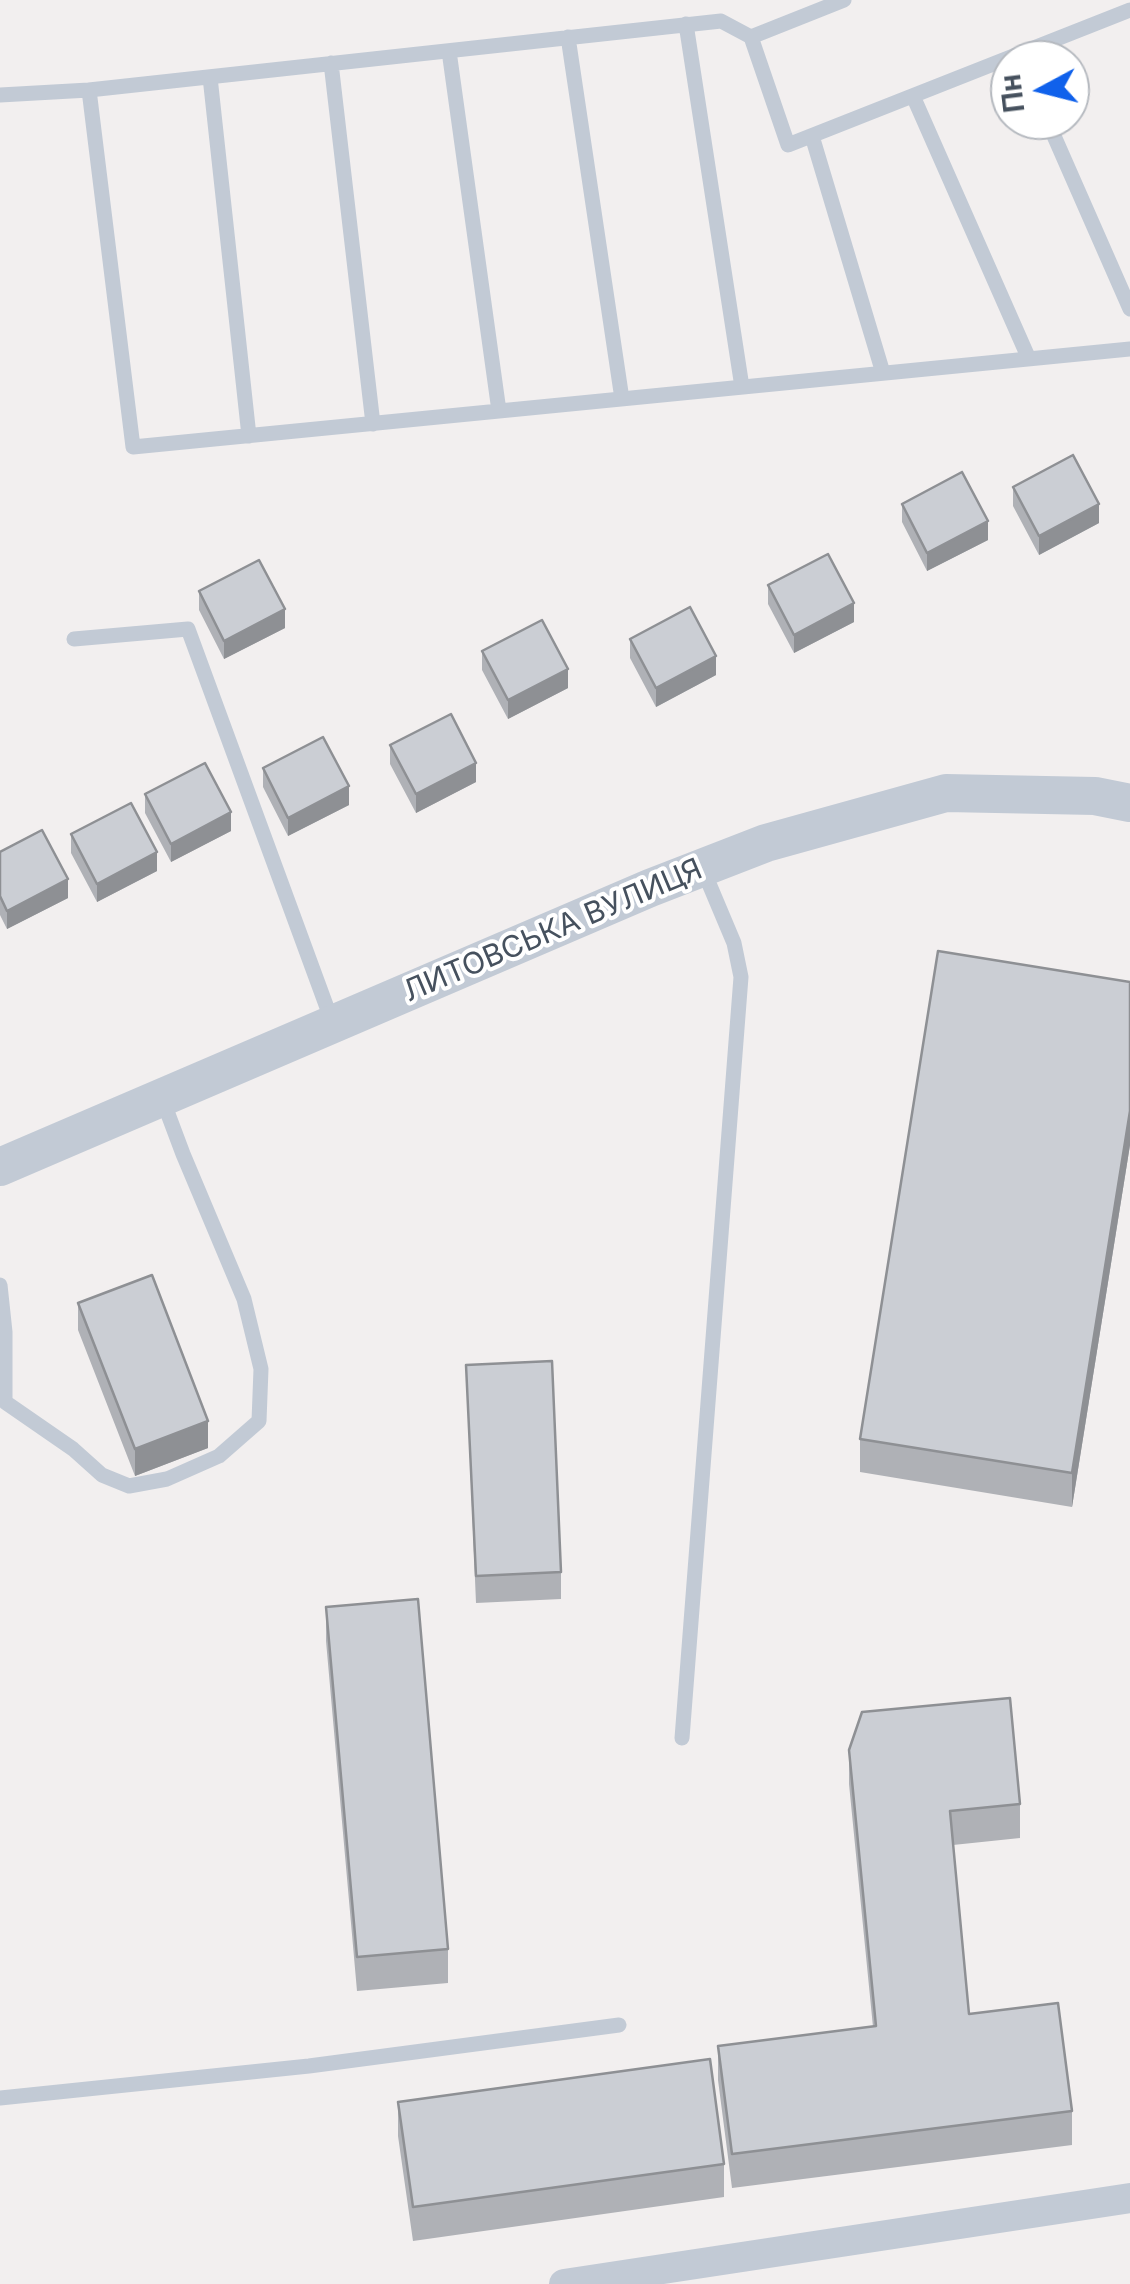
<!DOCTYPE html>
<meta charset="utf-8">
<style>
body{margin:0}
#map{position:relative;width:1130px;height:2284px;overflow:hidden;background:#f2efef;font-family:Inter,sans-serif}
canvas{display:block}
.north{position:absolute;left:990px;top:40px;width:100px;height:100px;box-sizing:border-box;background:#fff;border:2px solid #b5b9bf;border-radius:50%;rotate:263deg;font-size:28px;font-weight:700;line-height:40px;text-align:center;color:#46515e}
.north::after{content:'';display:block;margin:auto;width:35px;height:45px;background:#1061eb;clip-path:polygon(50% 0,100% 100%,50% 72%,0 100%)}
</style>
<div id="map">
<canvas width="1130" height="2284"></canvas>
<div class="north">Пн</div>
</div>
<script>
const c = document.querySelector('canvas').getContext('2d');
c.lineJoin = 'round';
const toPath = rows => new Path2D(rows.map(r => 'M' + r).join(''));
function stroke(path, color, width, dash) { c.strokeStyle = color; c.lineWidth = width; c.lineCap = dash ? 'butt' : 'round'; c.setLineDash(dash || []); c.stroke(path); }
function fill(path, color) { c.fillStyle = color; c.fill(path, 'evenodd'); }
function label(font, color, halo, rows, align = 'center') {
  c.font = font + ' Inter,sans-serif'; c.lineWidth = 8; c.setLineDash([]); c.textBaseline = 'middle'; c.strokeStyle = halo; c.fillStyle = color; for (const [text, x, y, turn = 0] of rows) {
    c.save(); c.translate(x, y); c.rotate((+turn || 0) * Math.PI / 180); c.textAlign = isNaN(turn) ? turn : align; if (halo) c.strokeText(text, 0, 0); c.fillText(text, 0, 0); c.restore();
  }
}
stroke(toPath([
 [844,0,751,37,788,145,1130,10],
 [686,24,742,387],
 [568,37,622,399],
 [449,51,499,411],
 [331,63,373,424],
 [210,77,249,436],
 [89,90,721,21,751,37],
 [0,95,89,90,133,447,1130,349],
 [913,96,1029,359],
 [1047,120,1130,309],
 [812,136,883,373],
 [74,639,188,629,333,1024],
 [0,1285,5,1332,5,1402],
 [5,1402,73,1449,102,1475,129,1486,167,1479,219,1456,259,1421,261,1369,244,1299,183,1154,162,1098],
 [682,1738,741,977,734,943,702,867],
 [0,2098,309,2066,619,2025]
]), '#c2cad5', 15);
stroke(toPath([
 [564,2284,1130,2198]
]), '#c2cad5', 30);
stroke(toPath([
 [0,1167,650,888,766,843,946,793,1095,796,1130,803]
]), '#c2cad5', 38);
fill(toPath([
 [1013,487,1099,523,1039,555,1013,506],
 [902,504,988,540,927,571,902,522],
 [768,585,854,622,794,653,768,604],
 [199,591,285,628,224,659,199,610],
 [630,639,716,675,656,707,630,658],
 [482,651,568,688,508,719,482,670],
 [390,745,476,782,416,813,390,764],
 [263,768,349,805,288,836,263,787],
 [145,794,231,831,171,862,145,813],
 [71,834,157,871,97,902,71,853],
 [0,852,68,898,7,929,0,915],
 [1130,982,1130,1145,1072,1507,860,1472,860,1439],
 [78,1303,208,1448,135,1476,78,1330],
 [466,1365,561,1572,561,1599,476,1603],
 [326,1607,448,1949,448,1983,357,1991,326,1641],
 [849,1750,1020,1804,1020,1838,953,1845,969,2014,1072,2111,1072,2145,732,2188,718,2080,718,2046,873,2027,849,1784],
 [398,2102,724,2164,724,2197,413,2241,398,2136]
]), '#afb1b6');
fill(toPath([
 [1099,504,1099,523,1039,555,1039,536],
 [988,521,988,540,927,571,927,553],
 [854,603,854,622,794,653,794,635],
 [285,609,285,628,224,659,224,641],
 [716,656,716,675,656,707,656,688],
 [568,669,568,688,508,719,508,700],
 [476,763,476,782,416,813,416,794],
 [349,786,349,805,288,836,288,818],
 [231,812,231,831,171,862,171,844],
 [157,852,157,871,97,902,97,884],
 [68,879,68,898,7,929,7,911],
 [1130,1111,1130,1145,1072,1507,1072,1473],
 [208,1421,208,1448,135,1476,135,1449]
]), '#8e9094');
const building = toPath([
 [1073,455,1099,504,1039,536,1013,487,1073,455],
 [962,472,988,521,927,553,902,504,962,472],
 [828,554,854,603,794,635,768,585,828,554],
 [259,560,285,609,224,641,199,591,259,560],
 [690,607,716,656,656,688,630,639,690,607],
 [542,620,568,669,508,700,482,651,542,620],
 [451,714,476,763,416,794,390,745,451,714],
 [323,737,349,786,288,818,263,768,323,737],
 [205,763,231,812,171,844,145,794,205,763],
 [131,803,157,852,97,884,71,834,131,803],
 [42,830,68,879,7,911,0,896,0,852,42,830],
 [938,951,1130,982,1130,1111,1072,1473,860,1439,938,951],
 [152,1275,208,1421,135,1449,78,1303,152,1275],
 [552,1361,561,1572,476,1576,466,1365,552,1361],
 [418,1599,448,1949,357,1957,326,1607,418,1599],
 [1010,1698,1020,1804,950,1811,969,2014,1058,2003,1072,2111,732,2154,718,2046,876,2026,849,1750,862,1712,1010,1698],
 [710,2059,724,2164,413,2207,398,2102,710,2059]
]);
fill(building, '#cbced4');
stroke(building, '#8e9094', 2.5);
label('30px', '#46515e', '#fff', [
 ["ЛИТОВСЬКА ВУЛИЦЯ",553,931,-23]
]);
</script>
